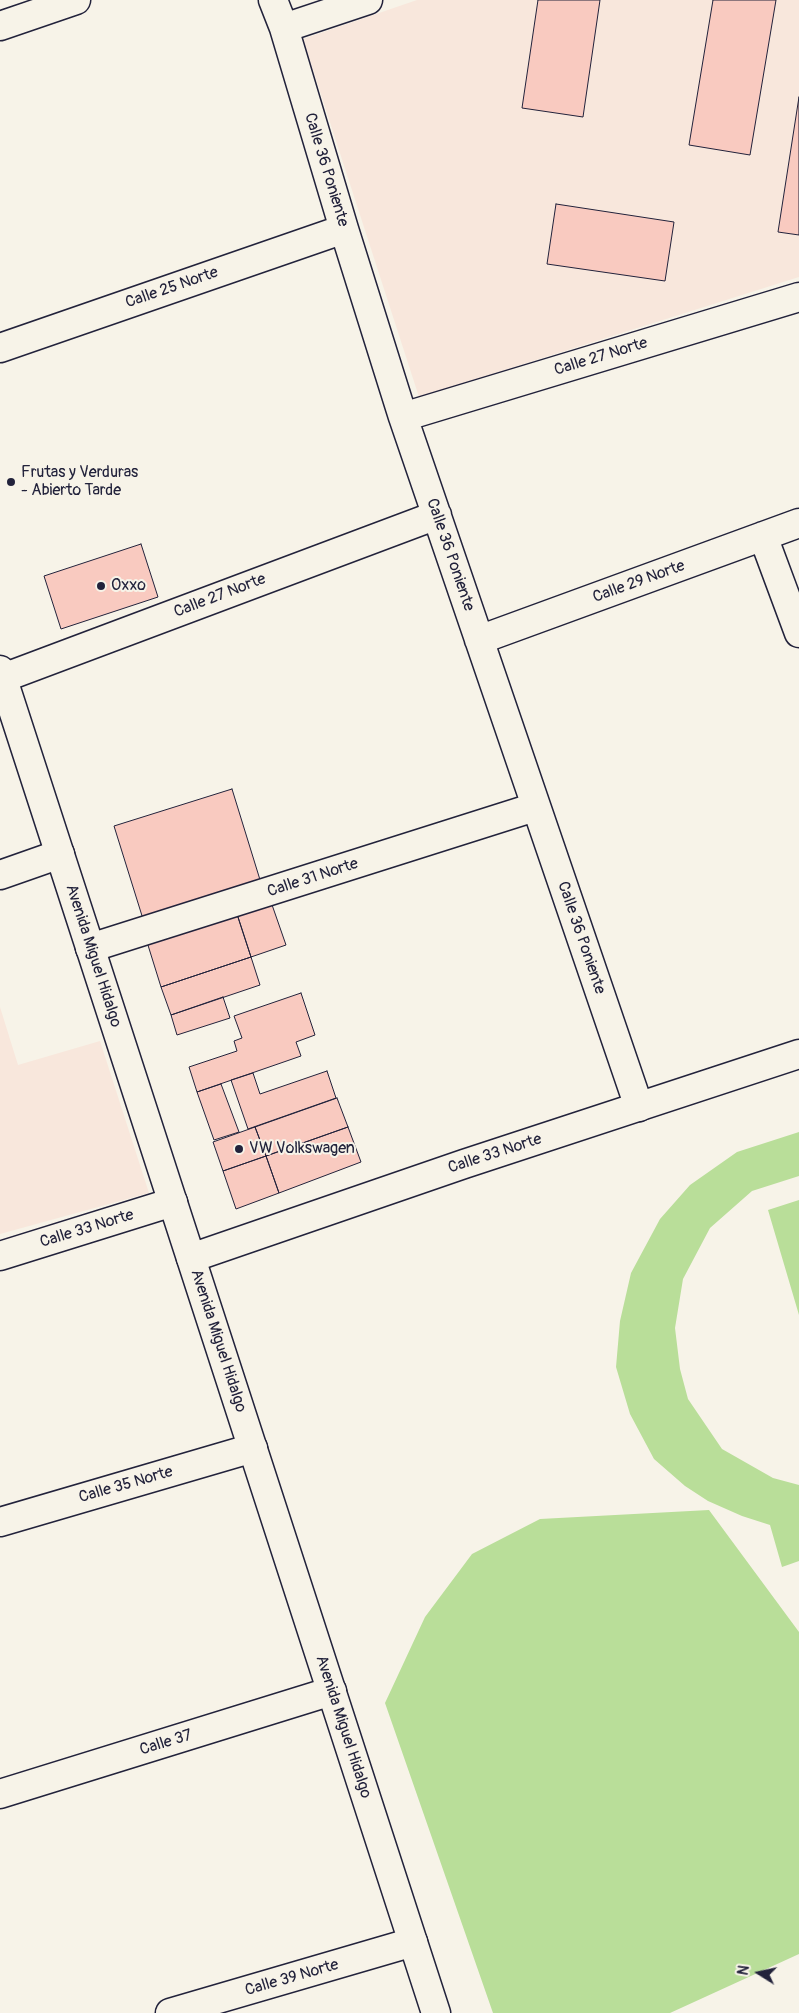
<!DOCTYPE html>
<style>
body{margin:0}
#map{position:relative;width:799px;height:2013px;overflow:hidden;background:#f7f3e8;font-family:Pangolin,sans-serif}
canvas{display:block}
.north{position:absolute;left:734px;top:1948px;width:50px;height:50px;-webkit-text-stroke:4px #f7f3e8;paint-order:stroke;rotate:280deg;font-size:14px;font-weight:700;line-height:20px;text-align:center;color:#22223b}
.north::after{content:'';display:block;margin:auto;width:18px;height:22px;background:#22223b;clip-path:polygon(50% 0,100% 100%,50% 72%,0 100%)}
</style>
<div id="map">
<canvas width="799" height="2013"></canvas>
<div class="north">N</div>
</div>
<script>
const c = document.querySelector('canvas').getContext('2d');
c.lineJoin = 'round';
function fill(path, color) { c.fillStyle = color; c.fill(path, 'evenodd'); }
const toPath = rows => new Path2D(rows.map(r => 'M' + r).join(''));
function stroke(path, color, width, dash) { c.strokeStyle = color; c.lineWidth = width; c.lineCap = dash ? 'butt' : 'round'; c.setLineDash(dash || []); c.stroke(path); }
function label(font, color, halo, rows, align = 'center') {
  c.font = font + ' Pangolin,sans-serif'; c.lineWidth = 4; c.setLineDash([]); c.textBaseline = 'middle'; c.strokeStyle = halo; c.fillStyle = color; for (const [text, x, y, turn = 0] of rows) {
    c.save(); c.translate(x, y); c.rotate((+turn || 0) * Math.PI / 180); c.textAlign = isNaN(turn) ? turn : align; if (halo) c.strokeText(text, 0, 0); c.fillText(text, 0, 0); c.restore();
  }
}
fill(toPath([
 [417,0,799,0,799,277,419,397,303,39],
 [0,1007,18,1065,100,1041,149,1193,0,1234]
]), '#f8e7dc');
fill(toPath([
 [799,1132,799,1176,752,1191,710,1228,683,1279,675,1328,680,1369,688,1399,722,1449,773,1478,799,1485,799,1561,782,1567,770,1525,742,1516,708,1501,685,1486,654,1459,630,1414,616,1367,620,1321,631,1273,660,1219,690,1185,737,1152],
 [799,1200,799,1315,768,1210],
 [709,1510,799,1632,799,1954,670,2013,493,2013,385,1703,425,1617,472,1554,540,1519]
]), '#b9de99');
const building = toPath([
 [538,0,600,0,583,117,522,108,538,0],
 [713,0,776,0,750,155,689,145,713,0],
 [799,97,799,235,778,232,799,97],
 [556,204,674,222,665,281,547,264,556,204],
 [141,544,158,597,61,629,44,576,141,544],
 [232,789,261,883,143,919,114,826,232,789],
 [270,899,286,945,251,957,236,911,270,899],
 [236,911,251,957,161,987,147,942,236,911],
 [251,957,260,985,171,1015,161,987,251,957],
 [301,993,315,1035,296,1042,301,1056,197,1092,189,1067,237,1051,234,1041,242,1038,234,1016,301,993],
 [223,997,230,1018,177,1035,171,1015,223,997],
 [327,1071,336,1098,248,1129,231,1080,253,1073,260,1094,327,1071],
 [221,1084,239,1132,214,1140,197,1092,221,1084],
 [337,1098,348,1127,266,1156,255,1127,337,1098],
 [255,1127,266,1156,223,1171,213,1142,255,1127],
 [348,1127,361,1162,279,1193,266,1156,348,1127],
 [266,1156,279,1193,236,1209,223,1171,266,1156]
]);
fill(building, '#f9cac0');
stroke(building, '#22223b', 1);
const minor = toPath([
 [273,0,284,28,344,229,403,417,639,1107],
 [0,26,76,0],
 [284,28,368,0],
 [0,348,344,229],
 [403,417,799,297],
 [763,536,799,633],
 [479,640,799,523],
 [3,678,437,515],
 [0,875,60,854],
 [90,948,535,807],
 [0,1256,173,1202],
 [0,1522,253,1448],
 [0,1794,332,1691],
 [170,2013,413,1942]
]);
const tertiary = toPath([
 [191,1258,464,1164,799,1054]
]);
const secondary = toPath([
 [0,670,436,2013]
]);
stroke(minor, '#22223b', 31);
stroke(tertiary, '#22223b', 31);
stroke(secondary, '#22223b', 31);
stroke(minor, '#f7f3e8', 28);
stroke(tertiary, '#f7f3e8', 28);
stroke(secondary, '#f7f3e8', 28);
for (const [x, y, r, color] of [
 [11,482,5,"#22223b"],
 [101,586,5,"#22223b"],
 [239,1149,5,"#22223b"]
]) { const dot = new Path2D(); dot.arc(x, y, r, 0, 2 * Math.PI); c.fillStyle = color; c.fill(dot); stroke(dot, '#f7f3e8', 2); }
label('16px', '#22223b', '#f7f3e8', [
 ["Calle 36 Poniente",326,170,73],
 ["Calle 25 Norte",172,288,-19],
 ["Calle 27 Norte",601,357,-17],
 ["Calle 36 Poniente",450,555,71],
 ["Calle 29 Norte",639,582,-20],
 ["Calle 27 Norte",220,596,-21],
 ["Calle 31 Norte",313,878,-18],
 ["Calle 36 Poniente",581,938,71],
 ["Avenida Miguel Hidalgo",93,956,72],
 ["Calle 33 Norte",495,1154,-18],
 ["Calle 33 Norte",87,1229,-17],
 ["Avenida Miguel Hidalgo",218,1341,72],
 ["Calle 35 Norte",126,1485,-16],
 ["Avenida Miguel Hidalgo",343,1727,72],
 ["Calle 37",166,1743,-17],
 ["Calle 39 Norte",292,1978,-16]
]);
label('16px', '#22223b', '#f7f3e8', [
 ["Frutas y Verduras",21,473],
 ["- Abierto Tarde",21,491],
 ["Oxxo",111,586],
 ["VW Volkswagen",249,1149]
], 'left');
</script>
